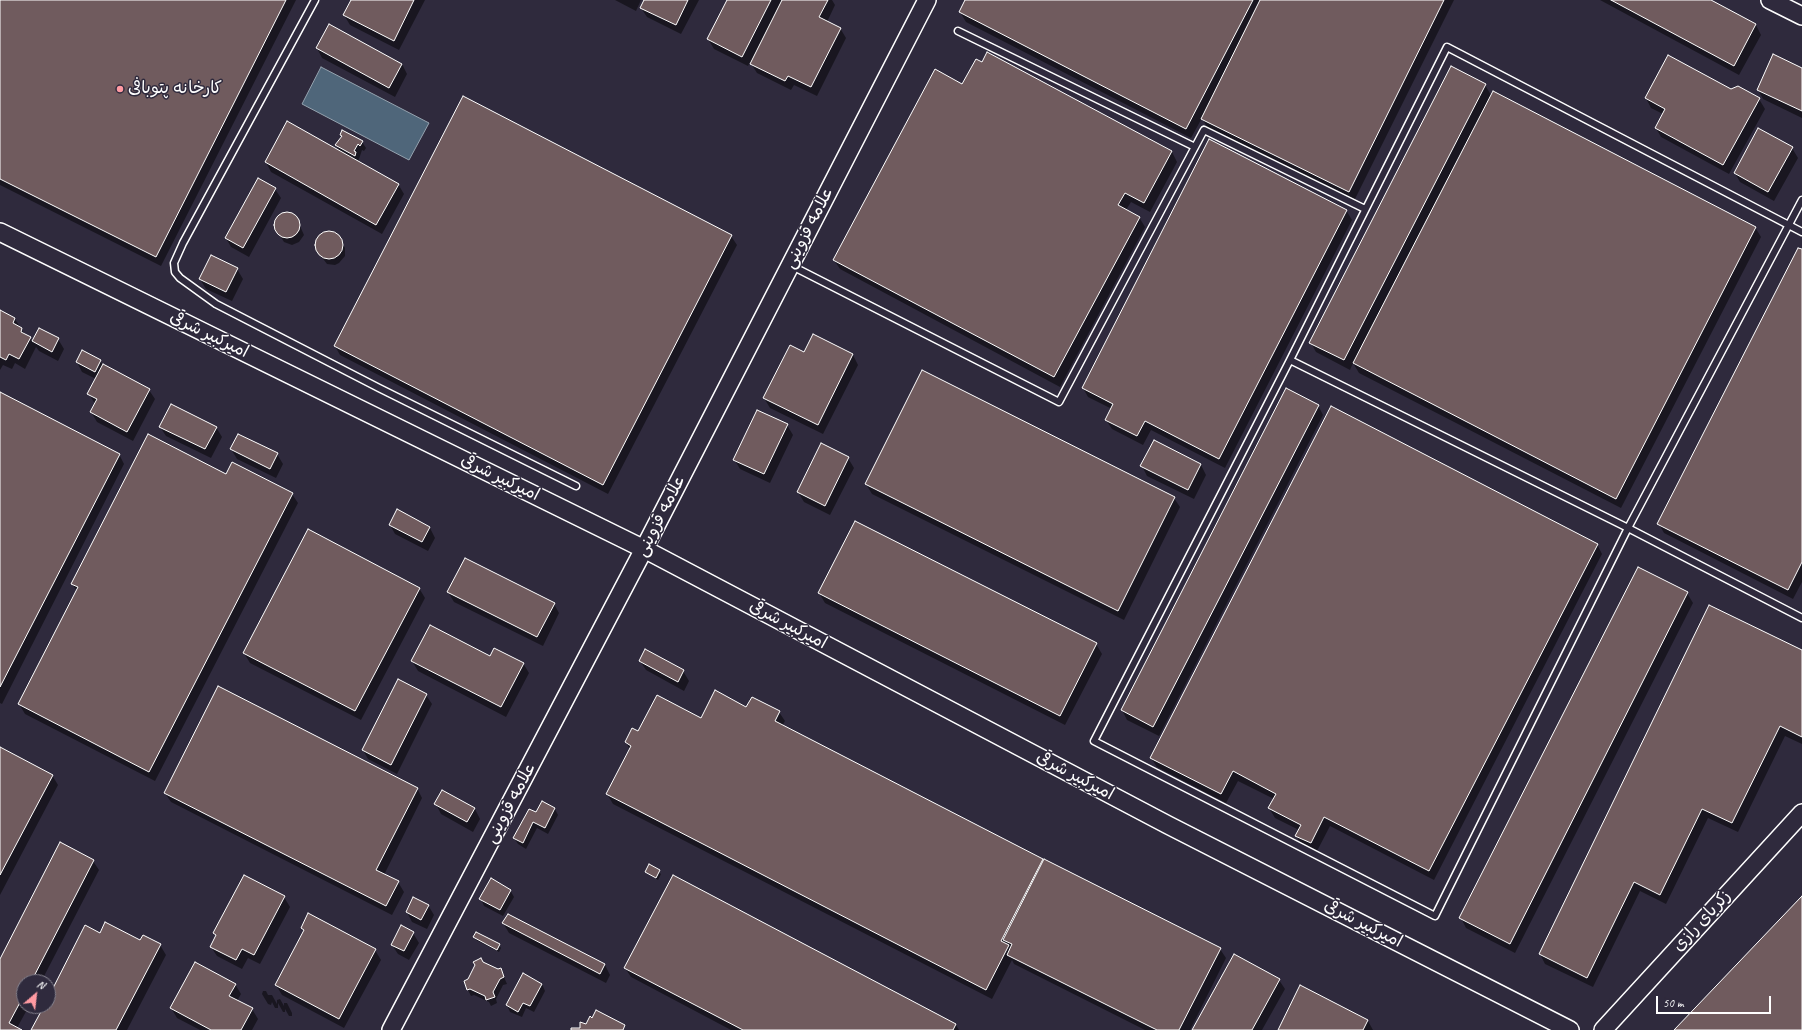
<!DOCTYPE html>
<meta charset="utf-8">
<style>
body{margin:0}
#map{position:relative;width:1802px;height:1030px;overflow:hidden;background:#2f2a3d;font-family:Caveat,sans-serif}
canvas{display:block}
.north{position:absolute;left:16px;top:974px;width:40px;height:40px;box-sizing:border-box;background:#2f2a3d;border:1px solid #827f8b;border-radius:50%;rotate:28deg;font-size:11px;font-weight:700;line-height:16px;text-align:center;color:#fff}
.north::after{content:'';display:block;margin:auto;width:14px;height:18px;background:#ff9aa2;clip-path:polygon(50% 0,100% 100%,50% 72%,0 100%)}
.scale{position:absolute;left:1656px;top:996px;width:115px;height:18px;box-sizing:border-box;border:2px solid #fff;border-top:0;padding-left:5px;font-size:12px;line-height:14px;white-space:nowrap;color:#fff;-webkit-text-stroke:3px #2f2a3d;paint-order:stroke}
</style>
<div id="map">
<canvas width="1802" height="1030"></canvas>
<div class="north">N</div>
<div class="scale">50 m</div>
</div>
<script>
const c = document.querySelector('canvas').getContext('2d');
c.lineJoin = 'round';
function fill(path, color) { c.fillStyle = color; c.fill(path, 'evenodd'); }
const toPath = rows => new Path2D(rows.map(r => 'M' + r).join(''));
function stroke(path, color, width, dash) { c.strokeStyle = color; c.lineWidth = width; c.lineCap = dash ? 'butt' : 'round'; c.setLineDash(dash || []); c.stroke(path); }
function label(font, color, halo, rows, align = 'center') {
  c.font = font + ' Caveat,"Playpen Sans Arabic",sans-serif'; c.lineWidth = 3; c.setLineDash([]); c.textBaseline = 'middle'; c.strokeStyle = halo; c.fillStyle = color; for (const [text, x, y, turn = 0] of rows) {
    c.save(); c.translate(x, y); c.rotate((+turn || 0) * Math.PI / 180); c.textAlign = isNaN(turn) ? turn : align; if (halo) c.strokeText(text, 0, 0); c.fillText(text, 0, 0); c.restore();
  }
}
const water = toPath([
 [321,67,429,123,409,160,302,104,321,67]
]);
fill(water, '#4f667a');
stroke(water, '#95a3af', 1);
fill(toPath([
 [0,0,296,0,161,266,0,185],
 [352,0,425,0,399,50,350,25,344,15],
 [615,0,641,0,636,11],
 [645,0,699,0,681,34,647,17,641,8],
 [728,0,832,0,835,5,827,22,840,28,846,38,817,96,794,85,791,90,757,73,750,62,748,66,714,49,708,39],
 [966,0,1454,0,1354,201,1208,129,1202,118,1191,138,966,22,960,12],
 [1600,0,1709,0,1756,25,1761,35,1739,75],
 [317,48,402,64,407,74,395,97,322,58],
 [988,53,1172,152,1177,162,1150,212,1131,202,1126,210,1139,217,1145,227,1060,387,840,269,834,260,963,85,982,63],
 [1802,69,1802,118,1763,99,1758,90],
 [1485,85,1491,95,1755,227,1761,237,1621,508,1359,373,1353,363,1350,370,1316,352,1311,343],
 [1731,90,1759,99,1765,109,1729,174,1661,137,1656,128,1663,114,1651,108,1646,98],
 [341,135,362,142,366,148,364,151,362,150,358,162,398,184,404,194,382,234,271,172,266,162,340,152,336,145,342,138],
 [1792,148,1798,158,1774,201,1740,182,1735,173],
 [275,189,281,198,249,257,231,247,226,238],
 [1346,210,1352,220,1225,468,1151,430,1143,445,1112,429,1106,420,1112,409,1088,397,1083,388],
 [289,213,296,217,304,235,299,242,292,245,284,242,275,228,275,224,281,215],
 [328,232,339,238,345,248,345,256,339,263,335,265,327,264,317,251,316,243,320,235],
 [731,236,737,245,608,494,340,355,335,346],
 [1802,251,1802,582,1793,599,1664,533,1659,524],
 [237,269,243,279,232,301,206,289,200,279],
 [0,311,15,319,25,335,30,338,33,342,39,329,58,339,64,349,58,361,39,351,36,347,25,369,15,363,12,369,3,365,0,370],
 [813,336,853,355,858,365,823,434,770,408,764,398,804,353],
 [100,361,103,365,149,390,155,399,133,441,97,422,91,412,95,404,89,394,96,379,82,372,77,362],
 [0,393,119,454,124,464,2,704,0,703],
 [1318,405,1323,415,1159,736,1127,720,1122,710],
 [787,425,793,435,770,483,740,469,734,459],
 [160,427,216,427,222,437,211,458,166,436],
 [1154,441,1201,465,1206,475,1194,499,1147,476,1142,466],
 [231,449,277,454,283,464,276,478,237,459],
 [848,458,854,468,830,515,804,502,798,492],
 [227,475,292,494,298,503,155,781,25,714,19,704,77,591,72,584],
 [866,484,1174,498,1180,507,1124,620,872,494],
 [397,511,430,528,435,538,428,551,395,534,390,525],
 [1597,544,1602,554,1434,880,1330,826,1316,853,1302,845,1296,836,1299,830,1275,818,1269,808,1274,799,1238,781,1226,803,1157,767,1151,758],
 [1638,568,1687,593,1693,603,1515,953,1466,928,1461,918],
 [419,588,425,598,361,720,250,663,244,653],
 [448,592,554,604,559,613,543,646,454,602],
 [819,593,1096,644,1102,654,1065,725,825,603],
 [1802,651,1802,744,1785,736,1738,832,1708,818,1666,904,1640,891,1593,987,1545,964,1540,954],
 [490,658,523,663,529,673,506,717,418,671,412,661],
 [640,661,683,671,689,681,684,691,646,670],
 [426,695,432,704,397,774,368,759,363,750],
 [747,708,779,712,785,721,782,726,1043,862,1220,949,1226,958,1190,1030,1145,1030,1014,964,1012,960,992,999,613,804,607,794,630,750,626,742,639,733],
 [0,748,52,775,58,785,0,895],
 [417,788,422,798,384,875,398,882,404,892,392,915,171,802,165,793],
 [443,791,475,809,480,819,473,832,441,814,436,804],
 [542,802,555,809,558,815,548,834,537,828,526,849,518,844,514,838,536,813],
 [93,861,99,870,41,982,24,982,24,1006,29,1006,17,1028,20,1030,0,1030,0,961],
 [650,866,661,874,658,880,646,872],
 [673,876,956,1025,959,1030,731,1030,631,977,625,968],
 [510,890,514,897,503,916,484,906,481,899],
 [284,897,290,907,260,964,248,958,242,969,217,956,211,947,216,937,214,933],
 [428,905,434,915,427,929,412,922,407,912],
 [508,915,605,965,610,975,606,983,509,933,503,923],
 [302,928,375,950,381,960,344,1028,282,995,276,985,304,933],
 [413,933,419,943,409,960,398,954,392,945],
 [100,934,160,945,166,955,127,1030,32,1030,45,1006,48,1006,48,1000],
 [475,937,499,945,501,948,499,952,476,940],
 [501,970,507,984,503,985,496,999,497,1003,491,1006,489,1002,474,995,471,996,468,990,475,988,469,980],
 [1279,980,1285,989,1262,1030,1193,1030],
 [235,984,241,994,237,1001,252,1009,258,1019,252,1030,200,1030,177,1018,171,1008],
 [542,984,545,991,534,1012,526,1008,522,1017,510,1012,507,1005],
 [1301,987,1368,1021,1373,1030,1279,1030],
 [263,991,266,991,268,995,272,995,277,1004,277,1000,280,999,284,1006,284,1003,287,1003,292,1013,292,1016,289,1016,285,1009,285,1012,283,1012,278,1003,278,1008,275,1008,272,1002,271,1005,268,1004,262,994]
]), '#0007');
const building = toPath([
 [0,0,286,0,156,257,0,179,0,0],
 [351,0,414,0,394,41,343,15,351,0],
 [644,0,688,0,676,25,640,8,644,0],
 [727,0,771,0,742,57,707,39,727,0],
 [782,0,828,0,819,17,841,28,811,87,788,76,785,81,750,64,782,0],
 [965,0,1253,0,1186,129,959,12,965,0],
 [1260,0,1444,0,1349,192,1201,119,1260,0],
 [1611,0,1711,0,1756,24,1734,66,1611,0],
 [329,24,402,64,389,88,316,48,329,24],
 [987,52,1172,151,1144,203,1125,193,1118,205,1140,217,1054,377,833,260,935,69,962,84,976,59,982,62,987,52],
 [1773,54,1802,68,1802,111,1757,90,1773,54],
 [1668,55,1731,89,1738,86,1760,98,1723,165,1655,128,1665,109,1645,98,1668,55],
 [1451,66,1486,84,1344,360,1309,343,1451,66],
 [1493,91,1756,227,1616,499,1353,363,1493,91],
 [463,96,732,235,603,485,334,346,463,96],
 [287,121,399,184,376,225,265,162,287,121],
 [1758,128,1793,147,1768,192,1734,173,1758,128],
 [342,130,363,141,360,146,358,144,354,151,356,152,355,156,335,145,342,136,340,135,342,130],
 [1209,139,1347,210,1219,459,1145,421,1137,436,1105,420,1113,404,1082,388,1209,139],
 [258,178,276,188,243,248,225,238,258,178],
 '274 225a13 13 0 1 1 26 0a13 13 0 1 1-26 0Z',
 '315 245a14 14 0 1 1 28 0a14 14 0 1 1-28 0Z',
 [1798,248,1802,249,1802,562,1788,590,1657,524,1798,248],
 [211,255,238,268,226,292,199,279,211,255],
 [0,310,15,318,13,323,22,328,21,332,31,337,19,359,9,354,6,360,0,357,0,310],
 [39,328,59,338,52,352,32,341,39,328],
 [813,334,853,354,818,425,763,398,790,345,804,352,813,334],
 [82,350,101,360,95,372,76,362,82,350],
 [103,364,150,389,127,432,90,412,97,399,87,394,103,364],
 [922,370,1175,497,1118,611,865,484,922,370],
 [1286,388,1319,405,1153,727,1121,710,1286,388],
 [0,392,120,454,0,687,0,392],
 [171,404,217,427,205,449,159,427,171,404],
 [1331,406,1598,544,1429,871,1324,817,1311,843,1295,836,1301,825,1268,808,1276,794,1233,771,1221,794,1150,758,1331,406],
 [757,410,788,424,764,474,733,460,757,410],
 [148,434,226,474,232,462,293,493,149,772,18,704,78,587,71,584,148,434],
 [238,434,278,453,270,469,230,449,238,434],
 [1154,440,1201,464,1188,490,1140,466,1154,440],
 [821,443,849,457,825,506,797,492,821,443],
 [397,509,430,527,422,542,389,525,397,509],
 [855,521,1097,643,1060,716,818,593,855,521],
 [308,529,420,588,355,711,243,653,308,529],
 [465,558,555,603,537,637,447,592,465,558],
 [1638,567,1688,592,1510,944,1459,918,1638,567],
 [1709,605,1802,650,1802,737,1780,726,1732,823,1702,809,1660,895,1634,882,1587,978,1539,954,1709,605],
 [430,625,490,656,494,648,524,663,501,707,411,661,430,625],
 [645,649,684,670,678,682,639,661,645,649],
 [398,679,427,694,391,765,362,750,398,679],
 [218,686,418,788,376,870,399,881,386,906,164,793,218,686],
 [715,690,746,707,752,697,780,711,775,721,1043,859,1001,941,1009,945,986,990,606,794,631,746,625,742,632,728,638,731,657,695,701,718,715,690],
 [0,747,53,775,0,875,0,747],
 [442,790,475,808,467,822,434,804,442,790],
 [542,801,555,808,545,828,533,822,523,843,513,838,529,809,536,812,542,801],
 [60,842,94,860,31,982,24,982,24,995,9,1023,22,1030,0,1030,0,959,60,842],
 [1044,859,1221,948,1179,1030,1157,1030,1007,955,1012,944,1003,940,1044,859],
 [649,864,660,870,656,878,645,872,649,864],
 [244,875,285,896,254,955,242,949,236,960,210,947,216,935,213,933,244,875],
 [673,875,956,1024,953,1030,743,1030,624,968,673,875],
 [491,878,511,890,500,910,479,899,491,878],
 [1802,896,1802,1030,1674,1030,1802,896],
 [413,897,429,905,421,920,406,912,413,897],
 [308,913,376,949,339,1019,275,985,304,930,301,928,308,913],
 [508,914,605,964,600,974,502,923,508,914],
 [105,922,140,940,143,935,161,944,116,1030,31,1030,44,1006,48,1006,48,998,85,925,100,933,105,922],
 [401,925,414,932,404,951,391,945,401,925],
 [476,932,500,944,497,950,473,937,476,932],
 [1234,954,1280,979,1252,1030,1192,1030,1234,954],
 [481,958,483,962,498,969,501,968,504,977,500,979,493,992,495,997,486,1000,485,996,470,989,467,990,464,981,468,979,475,965,473,962,481,958],
 [195,962,236,984,229,996,253,1008,241,1030,211,1030,170,1008,195,962],
 [523,973,542,984,530,1006,523,1003,518,1012,506,1005,523,973],
 [1300,985,1368,1020,1363,1030,1278,1030,1300,985],
 [596,1010,625,1025,623,1030,571,1030,571,1028,580,1028,580,1022,586,1024,590,1016,592,1018,596,1010]
]);
fill(building, '#705b5e');
stroke(building, '#fff', 1);
const lane = toPath([
 [315,0,183,243,174,263,175,272,180,278,216,304,379,388,576,486],
 [958,31,1195,147],
 [1802,200,1628,528,1435,916,1094,741,1290,360,1628,528,1802,618],
 [792,266,1059,402,1204,130,1365,209],
 [1290,360,1447,47,1802,232]
]);
const secondary = toPath([
 [1770,0,1802,16],
 [0,232,644,549,1168,825,1570,1030],
 [391,1030,644,549,927,0],
 [1603,1030,1802,813]
]);
stroke(lane, '#fff', 9);
stroke(secondary, '#fff', 20);
stroke(lane, '#2f2a3d', 6);
stroke(secondary, '#2f2a3d', 17);
for (const [x, y, r, color] of [
 [120,89,4,"#ff9aa2"]
]) { const dot = new Path2D(); dot.arc(x, y, r, 0, 2 * Math.PI); c.fillStyle = color; c.fill(dot); stroke(dot, '#2f2a3d', 1.5); }
label('17px', '#fff', '#2f2a3d', [
 ["کارخانه پتوبافی",128,89]
], 'left');
label('17px', '#fff', '#2f2a3d', [
 ["علامه قزوینی",809,228,-63],
 ["امیرکبیر شرقی",209,335,26],
 ["امیرکبیر شرقی",500,478,26],
 ["علامه قزوینی",661,516,-63],
 ["امیرکبیر شرقی",788,625,28],
 ["امیرکبیر شرقی",1075,776,28],
 ["علامه قزوینی",511,803,-62],
 ["زکریای رازی",1702,921,-47],
 ["امیرکبیر شرقی",1363,924,27]
]);
</script>
